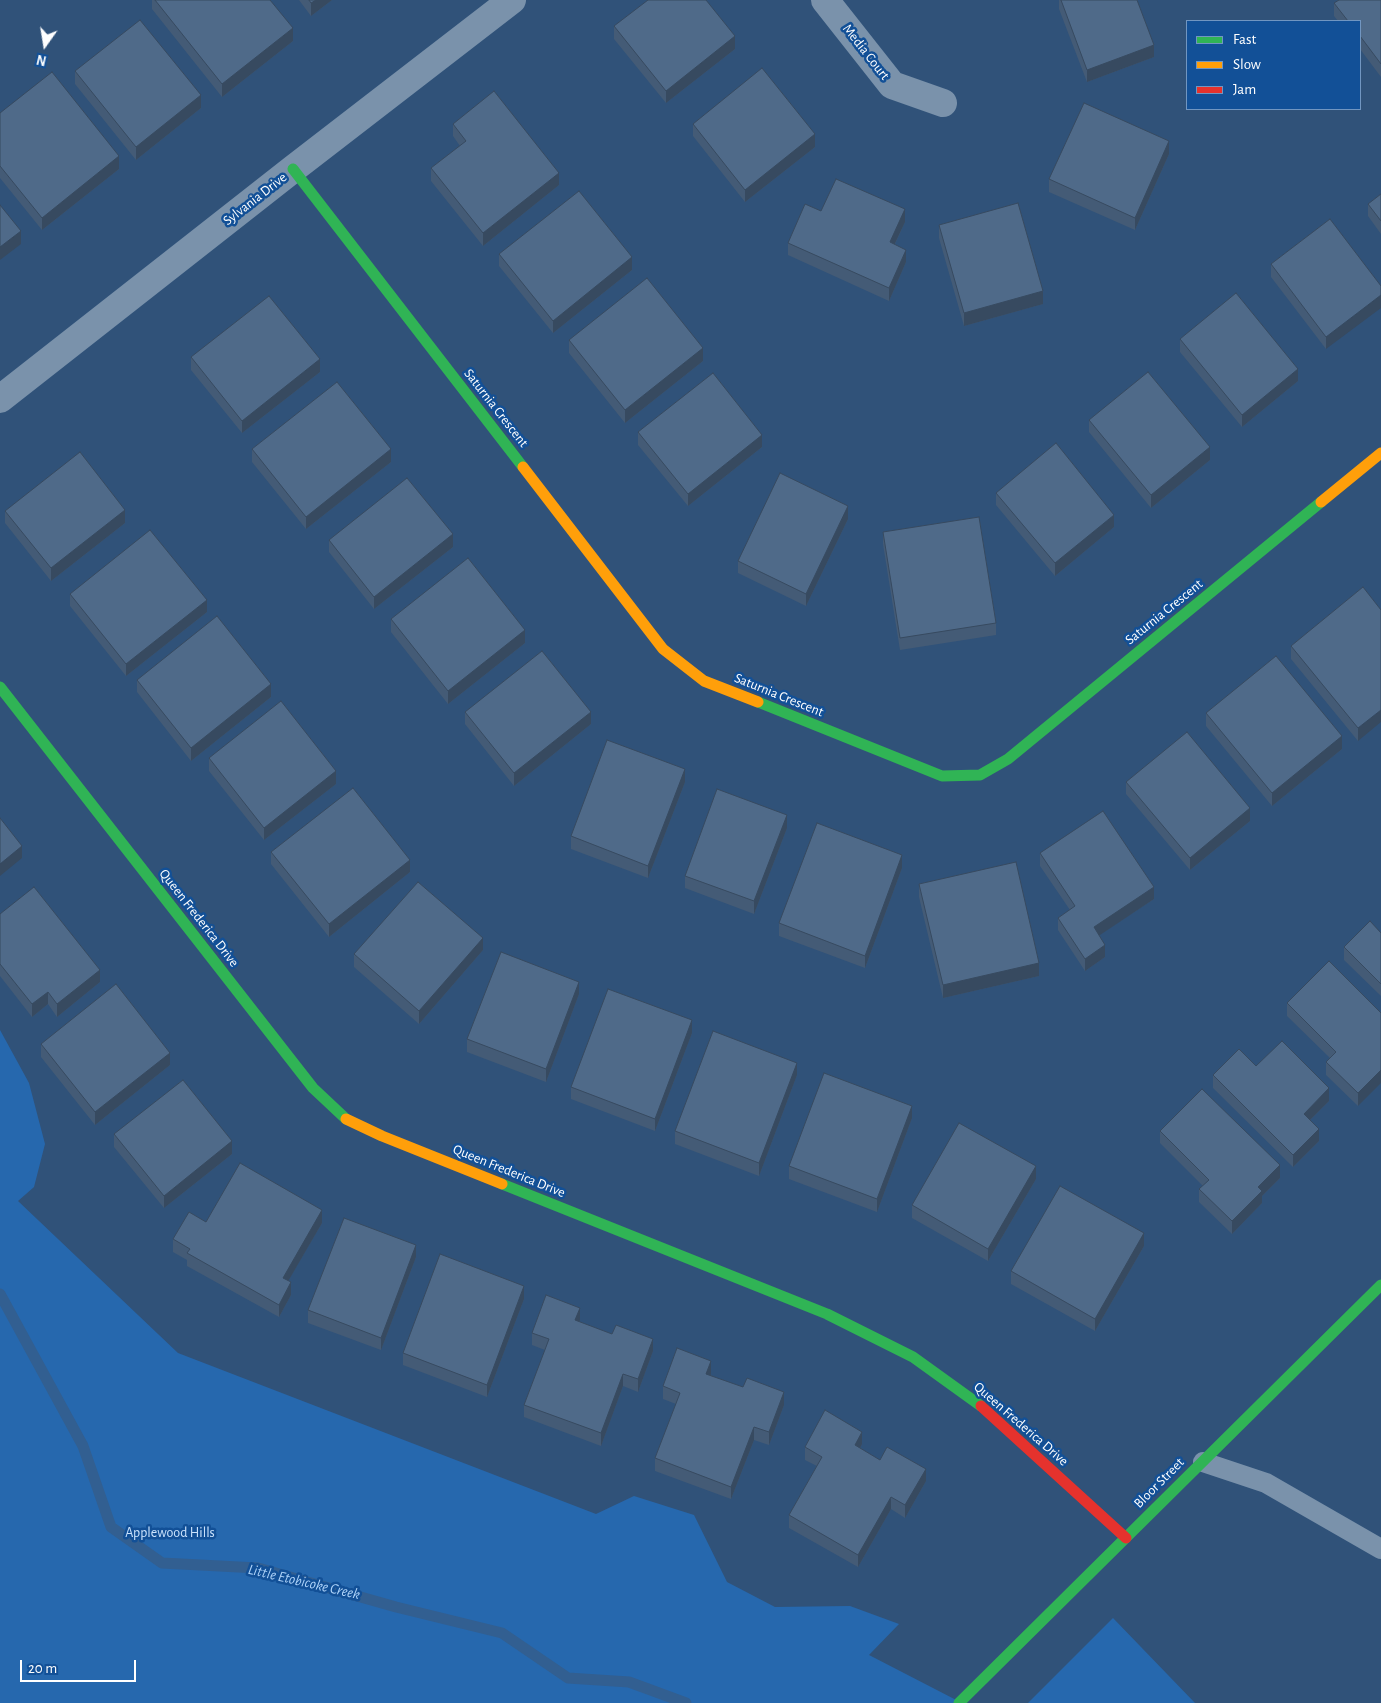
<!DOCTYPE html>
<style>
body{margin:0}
#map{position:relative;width:1381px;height:1703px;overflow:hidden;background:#305279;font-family:"Alegreya Sans",sans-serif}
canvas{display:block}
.legend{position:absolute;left:1186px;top:20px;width:175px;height:90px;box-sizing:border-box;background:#125097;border:1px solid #7196c1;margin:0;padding:6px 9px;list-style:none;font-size:15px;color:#fff}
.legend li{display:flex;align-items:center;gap:10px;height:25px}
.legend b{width:25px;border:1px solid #7196c1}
.north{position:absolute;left:20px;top:20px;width:50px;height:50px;-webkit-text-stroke:4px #125097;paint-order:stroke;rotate:193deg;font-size:14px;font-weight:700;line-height:20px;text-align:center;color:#fff}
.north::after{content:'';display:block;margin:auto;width:18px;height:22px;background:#fff;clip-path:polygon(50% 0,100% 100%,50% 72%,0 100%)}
.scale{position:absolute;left:20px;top:1660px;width:116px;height:22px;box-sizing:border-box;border:2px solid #fff;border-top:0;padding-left:6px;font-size:15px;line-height:18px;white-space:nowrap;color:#fff;-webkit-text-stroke:4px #125097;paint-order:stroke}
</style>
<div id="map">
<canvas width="1381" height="1703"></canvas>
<ul class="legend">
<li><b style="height:6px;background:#30b455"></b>Fast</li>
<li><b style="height:6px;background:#ff9f0a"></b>Slow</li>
<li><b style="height:6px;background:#e5322d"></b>Jam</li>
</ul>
<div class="north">N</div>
<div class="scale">20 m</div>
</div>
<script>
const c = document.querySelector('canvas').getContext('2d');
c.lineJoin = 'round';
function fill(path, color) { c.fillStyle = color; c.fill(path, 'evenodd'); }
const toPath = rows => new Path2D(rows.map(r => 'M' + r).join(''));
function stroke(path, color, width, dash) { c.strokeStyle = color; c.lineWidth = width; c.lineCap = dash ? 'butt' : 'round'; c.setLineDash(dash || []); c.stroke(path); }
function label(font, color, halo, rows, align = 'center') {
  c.font = font + ' "Alegreya Sans",sans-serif'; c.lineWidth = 5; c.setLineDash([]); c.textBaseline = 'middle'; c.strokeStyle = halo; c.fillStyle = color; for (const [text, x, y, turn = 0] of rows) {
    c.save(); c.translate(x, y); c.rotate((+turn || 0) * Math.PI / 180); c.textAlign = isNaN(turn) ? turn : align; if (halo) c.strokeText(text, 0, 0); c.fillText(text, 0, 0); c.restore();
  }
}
fill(toPath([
 [0,1030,29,1083,45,1144,34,1187,18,1201,178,1353,596,1514,634,1496,694,1515,727,1582,775,1607,850,1606,899,1624,869,1655,962,1703,0,1703],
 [1113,1618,1195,1703,1028,1703]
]), '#2668ae');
stroke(toPath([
 [0,1294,83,1446,111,1527,162,1563,258,1568,396,1607,502,1633,568,1678,629,1682,686,1703]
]), '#325f91', 11);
stroke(toPath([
 [1203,1462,1266,1483,1381,1549]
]), '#7a92ab', 20);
stroke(toPath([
 [825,0,892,85,943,103],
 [0,399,293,169,512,0]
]), '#7a92ab', 28);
stroke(toPath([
 [293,169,523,467],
 [0,687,313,1088,346,1119],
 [758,702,942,776,980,775,1008,759,1321,502],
 [502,1184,827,1314,913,1357,981,1406],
 [959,1703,1381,1285]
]), '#30b455', 11);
stroke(toPath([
 [523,467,663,649,704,681,758,702],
 [1321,502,1381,453],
 [346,1119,382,1136,502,1184]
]), '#ff9f0a', 11);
stroke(toPath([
 [981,1406,1126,1538]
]), '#e5322d', 11);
fill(toPath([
 [152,0,270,0,293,41,222,97,152,9],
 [299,0,332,0,311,16],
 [1059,0,1137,0,1154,57,1087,82,1059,9],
 [1381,0,1381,77,1360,49,1360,21,1338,21,1334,16,1334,3],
 [614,26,735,49,666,103,614,39],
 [75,71,201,108,136,160,75,84],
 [0,113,119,169,42,230,0,178],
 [453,124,559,185,483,246,431,181,431,168,460,146,453,136],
 [693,124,815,147,745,202,693,136],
 [1169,154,1135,230,1049,192,1049,179],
 [1381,194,1381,234,1368,216,1368,204],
 [821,211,905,222,895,244,906,262,889,301,788,255,788,243],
 [1330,219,1326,349,1271,277,1271,264],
 [939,225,1043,304,964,326,939,238],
 [499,254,632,270,553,333,499,266],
 [1180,339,1298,381,1242,427,1180,352],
 [569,340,703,361,625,423,569,353],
 [191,357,320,372,242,433,191,370],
 [1089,420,1210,460,1151,508,1089,432],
 [638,432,762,447,688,506,638,445],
 [252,449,391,462,306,529,252,462],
 [996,493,1114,527,1055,576,996,505],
 [5,511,125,523,51,581,5,523],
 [848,519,806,606,738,573,738,561],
 [883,532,996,623,996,635,900,650,883,544],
 [329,540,453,547,374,609,329,552],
 [1363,587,1358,741,1291,659,1291,646],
 [70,594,207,612,126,676,70,606],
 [391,619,525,643,448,704,391,632],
 [137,680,271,697,191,761,137,692],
 [465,712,591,724,514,786,465,724],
 [1206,713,1342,749,1272,806,1206,726],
 [209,758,336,784,264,840,209,771],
 [685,782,648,878,571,849,571,836],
 [1126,782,1250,821,1190,870,1126,794],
 [787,828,754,914,685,888,685,876],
 [271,852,410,872,329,937,271,864],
 [1040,853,1154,899,1099,935,1105,957,1085,971,1058,930,1058,918,1070,910,1040,866],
 [902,868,865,968,779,936,779,923],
 [919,884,1039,976,943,998,919,897],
 [0,914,100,982,57,1017,48,1004,32,1017,0,976],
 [1381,933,1381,996,1344,960,1344,947],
 [483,950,419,1024,354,967,354,954],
 [579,994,546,1082,467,1052,467,1039],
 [1287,1003,1381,1013,1358,1106,1326,1075,1326,1062,1330,1058,1287,1016],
 [692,1033,655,1131,571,1099,571,1087],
 [41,1044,170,1065,95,1125,41,1057],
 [1256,1066,1329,1101,1310,1120,1319,1141,1293,1167,1213,1088,1213,1075],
 [797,1075,759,1176,675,1144,675,1131],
 [912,1118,877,1212,789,1179,789,1166],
 [1160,1131,1280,1178,1262,1196,1262,1203,1232,1234,1199,1202,1199,1189,1203,1186,1160,1143],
 [114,1134,232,1154,164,1208,114,1147],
 [1036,1179,988,1261,912,1218,912,1205],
 [206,1222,322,1223,288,1281,291,1295,279,1317,187,1266,187,1260,173,1252,173,1239],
 [1144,1246,1095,1331,1011,1284,1011,1271],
 [416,1257,381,1350,308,1323,308,1310],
 [524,1299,487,1397,403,1365,403,1353],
 [580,1320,579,1322,653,1351,638,1392,623,1386,601,1446,524,1417,524,1405,545,1350,532,1345,532,1333],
 [711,1374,710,1375,784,1405,769,1445,754,1440,731,1499,655,1471,655,1458,676,1404,663,1399,663,1386],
 [862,1444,860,1448,880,1460,926,1481,905,1518,891,1509,858,1567,789,1528,789,1515,817,1466,805,1460,805,1447]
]), '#445b76');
fill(toPath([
 [316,0,332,0,311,16,311,3],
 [293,28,293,41,222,97,222,84],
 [735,36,735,49,666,103,666,91],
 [1154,45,1154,57,1087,82,1087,70],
 [201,95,201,108,136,160,136,147],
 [815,134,815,147,745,202,745,190],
 [1169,141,1169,154,1135,230,1135,218],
 [119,156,119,169,42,230,42,218],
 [559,173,559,185,483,246,483,233],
 [905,209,905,222,890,254,890,242],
 [21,231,21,244,0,260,0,247],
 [906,250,906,262,889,301,889,288],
 [632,257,632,270,553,333,553,321],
 [1043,291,1043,304,964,326,964,313],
 [1381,295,1381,308,1326,349,1326,337],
 [703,348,703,361,625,423,625,410],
 [320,359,320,372,242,433,242,421],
 [1298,369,1298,381,1242,427,1242,415],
 [762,435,762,447,688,506,688,494],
 [1210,447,1210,460,1151,508,1151,495],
 [391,449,391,462,306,529,306,517],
 [848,506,848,519,806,606,806,594],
 [125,510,125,523,51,581,51,568],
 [1114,515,1114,527,1055,576,1055,563],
 [453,534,453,547,374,609,374,597],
 [207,600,207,612,126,676,126,664],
 [525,630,525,643,448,704,448,691],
 [271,684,271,697,191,761,191,748],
 [1381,710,1381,722,1358,741,1358,728],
 [591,712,591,724,514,786,514,773],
 [1342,736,1342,749,1272,806,1272,793],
 [685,769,685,782,648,878,648,866],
 [336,771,336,784,264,840,264,828],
 [1250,808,1250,821,1190,870,1190,858],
 [787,815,787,828,754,914,754,901],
 [22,846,22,858,0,876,0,864],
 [902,855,902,868,865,968,865,956],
 [410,860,410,872,329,937,329,924],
 [1154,887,1154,899,1094,939,1094,927],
 [483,938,483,950,419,1024,419,1011],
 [1105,945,1105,957,1085,971,1085,959],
 [1039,963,1039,976,943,998,943,985],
 [100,970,100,982,57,1017,57,1004],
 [579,982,579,994,546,1082,546,1069],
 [48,992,48,1004,32,1017,32,1004],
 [692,1020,692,1033,655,1131,655,1119],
 [170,1053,170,1065,95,1125,95,1112],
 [797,1063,797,1075,759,1176,759,1163],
 [1381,1070,1381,1083,1358,1106,1358,1093],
 [1329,1088,1329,1101,1304,1126,1304,1114],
 [912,1106,912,1118,877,1212,877,1199],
 [1319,1129,1319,1141,1293,1167,1293,1155],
 [232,1141,232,1154,164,1208,164,1196],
 [1280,1165,1280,1178,1262,1196,1262,1203,1232,1234,1232,1221,1258,1187],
 [1036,1166,1036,1179,988,1261,988,1249],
 [322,1210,322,1223,283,1290,283,1278],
 [1144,1233,1144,1246,1095,1331,1095,1319],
 [416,1245,416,1257,381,1350,381,1338],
 [291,1282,291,1295,279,1317,279,1305],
 [524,1286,524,1299,487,1397,487,1385],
 [580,1308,580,1320,575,1333,575,1320],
 [653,1339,653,1351,638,1392,638,1379],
 [711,1361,711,1374,706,1386,706,1374],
 [623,1374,623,1386,601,1446,601,1433],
 [784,1392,784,1405,769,1445,769,1432],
 [754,1427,754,1440,731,1499,731,1487],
 [862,1432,862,1444,855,1458,855,1445],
 [926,1469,926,1481,905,1518,905,1505],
 [891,1497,891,1509,858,1567,858,1555]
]), '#374a60');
const building = toPath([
 [155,0,270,0,293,28,222,84,155,0],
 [309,0,316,0,311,3,309,0],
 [648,0,706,0,735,36,666,91,614,26,648,0],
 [1061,0,1137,0,1154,45,1087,70,1061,0],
 [1339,0,1381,0,1381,64,1360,36,1360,21,1348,21,1334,3,1339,0],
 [140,20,201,95,136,147,75,71,140,20],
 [762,68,815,134,745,190,693,124,762,68],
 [52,72,119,156,42,218,0,166,0,113,52,72],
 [494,91,559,173,483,233,431,168,466,141,453,124,494,91],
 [1084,103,1169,141,1135,218,1049,179,1084,103],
 [836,179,905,209,890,242,906,250,889,288,788,243,805,204,821,211,836,179],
 [579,191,632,257,553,321,499,254,579,191],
 [1381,194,1381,221,1368,204,1381,194],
 [1018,203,1043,291,964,313,939,225,1018,203],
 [0,205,21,231,0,247,0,205],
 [1330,219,1381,286,1381,295,1326,337,1271,264,1330,219],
 [647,278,703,348,625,410,569,340,647,278],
 [1236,293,1298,369,1242,415,1180,339,1236,293],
 [269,296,320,359,242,421,191,357,269,296],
 [1148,372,1210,447,1151,495,1089,420,1148,372],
 [713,373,762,435,688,494,638,432,713,373],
 [337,382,391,449,306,517,252,449,337,382],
 [1056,443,1114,515,1055,563,996,493,1056,443],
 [80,452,125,510,51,568,5,511,80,452],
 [780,473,848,506,806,594,738,561,780,473],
 [407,478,453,534,374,597,329,540,407,478],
 [979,517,996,623,900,638,883,532,979,517],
 [150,530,207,600,126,664,70,594,150,530],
 [468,558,525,630,448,691,391,619,468,558],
 [1363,587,1381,610,1381,710,1358,728,1291,646,1363,587],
 [217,616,271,684,191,748,137,680,217,616],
 [542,651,591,712,514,773,465,712,542,651],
 [1276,656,1342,736,1272,793,1206,713,1276,656],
 [281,701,336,771,264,828,209,758,281,701],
 [1187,732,1250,808,1190,858,1126,782,1187,732],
 [607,740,685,769,648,866,571,836,607,740],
 [353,788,410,860,329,924,271,852,353,788],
 [717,789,787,815,754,901,685,876,717,789],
 [1103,811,1154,887,1094,927,1105,945,1085,959,1058,918,1075,906,1040,853,1103,811],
 [0,818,22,846,0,864,0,818],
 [817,823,902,855,865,956,779,923,817,823],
 [1016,862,1039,963,943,985,919,884,1016,862],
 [418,882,483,938,419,1011,354,954,418,882],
 [34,887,100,970,57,1004,48,992,32,1004,0,964,0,914,34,887],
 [1370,921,1381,933,1381,984,1344,947,1370,921],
 [501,952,579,982,546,1069,467,1039,501,952],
 [1329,961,1381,1013,1381,1070,1358,1093,1326,1062,1336,1052,1287,1003,1329,961],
 [116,984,170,1053,95,1112,41,1044,116,984],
 [608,989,692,1020,655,1119,571,1087,608,989],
 [713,1031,797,1063,759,1163,675,1131,713,1031],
 [1282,1041,1329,1088,1304,1114,1319,1129,1293,1155,1213,1075,1239,1049,1256,1066,1282,1041],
 [824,1073,912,1106,877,1199,789,1166,824,1073],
 [183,1080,232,1141,164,1196,114,1134,183,1080],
 [1202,1089,1280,1165,1258,1187,1262,1191,1232,1221,1199,1189,1209,1180,1160,1131,1202,1089],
 [959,1123,1036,1166,988,1249,912,1205,959,1123],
 [240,1163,322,1210,283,1278,291,1282,279,1305,187,1253,190,1249,173,1239,189,1212,206,1222,240,1163],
 [1060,1186,1144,1233,1095,1319,1011,1271,1060,1186],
 [344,1218,416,1245,381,1338,308,1310,344,1218],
 [440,1254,524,1286,487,1385,403,1353,440,1254],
 [546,1295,580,1308,575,1320,612,1334,616,1325,653,1339,638,1379,623,1374,601,1433,524,1405,549,1339,532,1333,546,1295],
 [677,1348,711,1361,706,1374,743,1387,747,1378,784,1392,769,1432,754,1427,731,1487,655,1458,680,1393,663,1386,677,1348],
 [825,1410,862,1432,855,1445,880,1460,887,1447,926,1469,905,1505,891,1497,858,1555,789,1515,822,1457,805,1447,825,1410]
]);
fill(building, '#4f6a89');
stroke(building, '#374a60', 1);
label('14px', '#fff', '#125097', [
 ["Media Court",866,52,52],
 ["Sylvania Drive",255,199,-38],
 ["Saturnia Crescent",496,408,52],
 ["Saturnia Crescent",1164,612,-39],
 ["Saturnia Crescent",779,695,22],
 ["Queen Frederica Drive",199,918,52],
 ["Queen Frederica Drive",509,1171,22],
 ["Queen Frederica Drive",1021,1424,41],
 ["Bloor Street",1159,1483,-45]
]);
label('14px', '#cbe3fd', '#125097', [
 ["Applewood Hills",170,1533]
]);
label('italic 15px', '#afd4fa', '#125097', [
 ["Little Etobicoke Creek",304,1582,13]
]);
</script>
